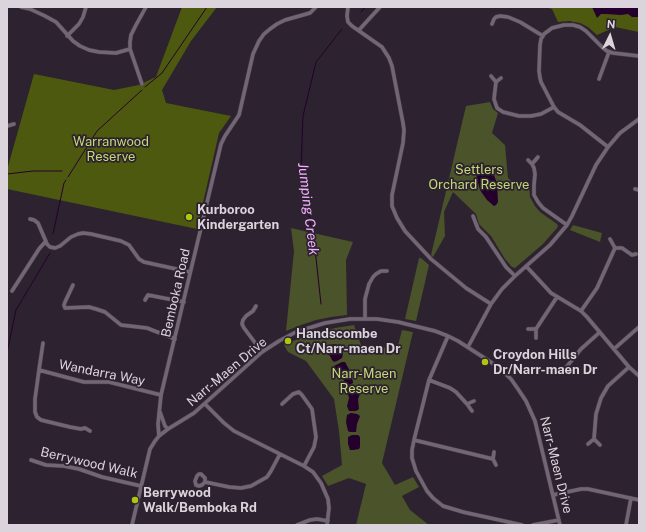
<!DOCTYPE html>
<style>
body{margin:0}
#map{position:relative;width:646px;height:532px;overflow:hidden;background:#2d222f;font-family:"Public Sans",sans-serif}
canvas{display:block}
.frame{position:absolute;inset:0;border:8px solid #dbd4dc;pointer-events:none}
.north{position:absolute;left:590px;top:16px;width:40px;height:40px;-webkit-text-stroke:3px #2d222f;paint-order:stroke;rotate:5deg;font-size:11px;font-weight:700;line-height:16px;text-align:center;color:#dbd4dc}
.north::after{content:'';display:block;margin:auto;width:14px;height:18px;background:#dbd4dc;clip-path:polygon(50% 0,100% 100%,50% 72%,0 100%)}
</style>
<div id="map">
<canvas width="646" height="532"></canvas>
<div class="frame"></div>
<div class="north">N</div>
</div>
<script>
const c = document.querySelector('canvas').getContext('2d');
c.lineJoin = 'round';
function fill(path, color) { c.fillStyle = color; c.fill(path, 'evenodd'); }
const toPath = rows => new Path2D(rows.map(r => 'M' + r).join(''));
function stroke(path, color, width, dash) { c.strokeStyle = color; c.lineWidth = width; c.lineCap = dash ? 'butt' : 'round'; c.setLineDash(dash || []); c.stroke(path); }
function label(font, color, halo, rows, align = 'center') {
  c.font = font + ' "Public Sans",sans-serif'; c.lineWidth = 3.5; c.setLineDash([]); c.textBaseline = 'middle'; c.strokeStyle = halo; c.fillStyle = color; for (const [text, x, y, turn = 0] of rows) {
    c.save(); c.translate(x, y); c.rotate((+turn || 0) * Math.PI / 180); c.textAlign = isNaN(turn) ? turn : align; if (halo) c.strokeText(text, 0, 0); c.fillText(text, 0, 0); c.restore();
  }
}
fill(toPath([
 [490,102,493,109,498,113,492,133,505,145,508,178,515,184,529,185,530,197,535,206,540,212,557,224,558,226,557,228,543,244,515,268,512,267,505,259,491,236,479,224,476,214,453,192,444,212,445,236,433,257,431,255,466,106],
 [573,225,602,233,600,242,570,230],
 [291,228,353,242,346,260,347,315,331,317,316,320,301,325,286,331,294,251],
 [419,258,421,258,429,265,416,321,405,319],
 [354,325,361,345,397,349,402,330,413,332,382,463,395,485,413,477,419,487,402,496,410,510,429,525,356,525,366,484,349,478,328,486,322,476,342,465,339,431,334,399,306,361,288,352,284,345,300,338,318,332,335,328]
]), '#4a5329');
fill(toPath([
 [182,7,217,7,191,41,162,90,166,103,231,116,219,133,197,229,7,189,7,170,34,74,114,90,139,85,156,77],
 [545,7,639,7,639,32,615,27,597,35,588,27,580,23,569,21,558,22,552,9]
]), '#4e5910');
fill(toPath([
 [592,7,639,7,639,17,632,17,628,14,621,15,606,14,601,14,597,18],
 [488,165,491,166,492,168,493,173,497,183,498,202,496,205,494,206,487,200,480,190,477,179,476,170,479,167],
 [335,344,340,346,343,350,343,354,342,358,337,361,334,362,332,360,330,356,325,352,326,349,329,345],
 [342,362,345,362,350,371,353,382,353,383,347,386,340,374,335,368,334,366],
 [352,387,356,387,359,390,360,394,358,399,359,409,356,411,349,411,347,406,349,398,347,390,348,388],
 [351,413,357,414,360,416,357,424,356,432,350,432,348,431,346,422,347,415],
 [352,435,358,435,360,437,360,447,359,449,353,450,350,450,348,444,348,437]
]), '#25002c');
stroke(toPath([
 [361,12,365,7],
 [145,87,162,73,207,7],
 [7,174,33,171,62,171],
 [68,177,97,131,142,90],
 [53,234,64,183,66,180],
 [321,304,316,258,301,169,303,116,316,62,342,29],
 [7,353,16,310,50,253]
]), '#25002c', 1);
const street = toPath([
 [21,7,30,9,45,16,56,22,73,41,80,46,89,50,99,52,116,53,130,49],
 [348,7,347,16,348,22,352,26,382,47,389,58,392,66,403,123,404,130,403,143,392,195,392,206,397,218,405,231,431,259,466,288,491,304],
 [492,24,494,19,496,17,500,16,508,17,520,22,543,36],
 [359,30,380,7],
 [67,36,79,24,83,17,86,7],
 [491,76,496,82,501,78],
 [599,79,609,52],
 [496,82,494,99,497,108,503,112,519,116,531,116,541,114,554,107],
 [142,84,130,49,130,42,131,35,136,25,146,7],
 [7,126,14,124],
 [608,147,580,125,558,112,554,107,541,82,540,78,539,71,540,45,541,39,544,34,552,28,564,25,573,25,580,27,586,31,603,48,607,51,613,53,639,56],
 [528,160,532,164,534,168,535,174,534,185,534,195,538,202,543,208,567,225],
 [532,164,538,157],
 [635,189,639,190],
 [473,216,478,229,486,237,506,267,515,276],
 [30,219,34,220,38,223,47,244,50,247,55,248,60,246,71,237,78,234,83,233,91,234,121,241,129,245,139,259,144,262,190,272],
 [610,239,615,248],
 [526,266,551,293,581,311,587,317,629,367,639,376],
 [73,285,65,302,64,305,65,308,89,307,96,309,105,312,121,325,147,328,175,339],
 [12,291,39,249,46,241],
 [145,300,148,295,184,302],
 [256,306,253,311,246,316,243,320,242,324,244,328,262,352],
 [581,311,597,288,615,248,622,248,632,255,636,254],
 [365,319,365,299,369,284,373,277,376,274,381,271,387,271],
 [528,329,536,329,536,338],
 [536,329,557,297],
 [448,336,429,380,414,440,412,450,412,458,416,471,427,491,433,498,443,506,463,512,522,525],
 [468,347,491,304,502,289,515,276,550,245,567,225,572,216,596,165,608,147,620,133,639,119],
 [614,349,639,327],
 [39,370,43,343],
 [564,370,581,349,600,332],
 [429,380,450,388,456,392,467,404,472,411],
 [205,404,224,423,234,431,304,466,313,472,321,483,328,499,329,508,327,525],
 [282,404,293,394,299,392,302,395,312,409,316,437,314,447,304,466],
 [467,404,474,401],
 [160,412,165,426,168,429],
 [90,431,85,428,81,429,70,427,41,420,37,417,35,412,35,399,39,370,84,382,109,382,161,395],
 [159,436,158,424,161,395,221,144,225,136,239,115,253,54,259,41,264,34,270,29,277,24,285,20,310,13,316,7],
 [594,439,596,414,601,398,608,386,629,367],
 [414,440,493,459],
 [588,444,594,439,600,445],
 [494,452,493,459,496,465],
 [31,460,46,465,64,466,79,469,102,477,141,486],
 [205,482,205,478,201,474,199,474,197,476,195,481,196,485,199,486,202,485,205,482,229,487,241,488,251,486,267,477,271,471,280,454],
 [553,495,581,489,588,489,639,500],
 [132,525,150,449,155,441,159,436,168,429,194,413,262,352,279,341,296,332,325,323,350,319,377,319,398,322,435,331,448,336,458,341,486,359,498,367,511,379,518,389,526,401,535,421,560,525],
 [297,525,310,520,317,519,328,521],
 [533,525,559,520],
 [626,525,631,498]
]);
stroke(street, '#483f4a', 4.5);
stroke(street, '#726574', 3.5);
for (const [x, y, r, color] of [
 [189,217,4,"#adc610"],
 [288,341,4,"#adc610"],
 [485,362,4,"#adc610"],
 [135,500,4,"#adc610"]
]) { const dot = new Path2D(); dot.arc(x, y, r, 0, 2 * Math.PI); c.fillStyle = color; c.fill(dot); stroke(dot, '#2d222f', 1.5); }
label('13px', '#c4d876', '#2d222f', [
 ["Warranwood",111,142],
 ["Reserve",111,157],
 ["Settlers",479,170],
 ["Orchard Reserve",479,185],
 ["Narr-Maen",364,374],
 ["Reserve",364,389]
]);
label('bold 13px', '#dbd4dc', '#2d222f', [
 ["Kurboroo",197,210],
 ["Kindergarten",197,225],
 ["Handscombe",296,334],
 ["Ct/Narr-maen Dr",296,349],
 ["Croydon Hills",493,355],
 ["Dr/Narr-maen Dr",493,370],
 ["Berrywood",143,493],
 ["Walk/Bemboka Rd",143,508]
], 'left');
label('13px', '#dbd4dc', '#2d222f', [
 ["Bemboka Road",176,293,-77],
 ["Narr-Maen Drive",227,372,-40],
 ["Wandarra Way",102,373,11],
 ["Berrywood Walk",89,463,13],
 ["Narr-Maen Drive",556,465,76]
]);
label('italic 14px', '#f2b1fe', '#2d222f', [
 ["Jumping Creek",308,209,83]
]);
</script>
